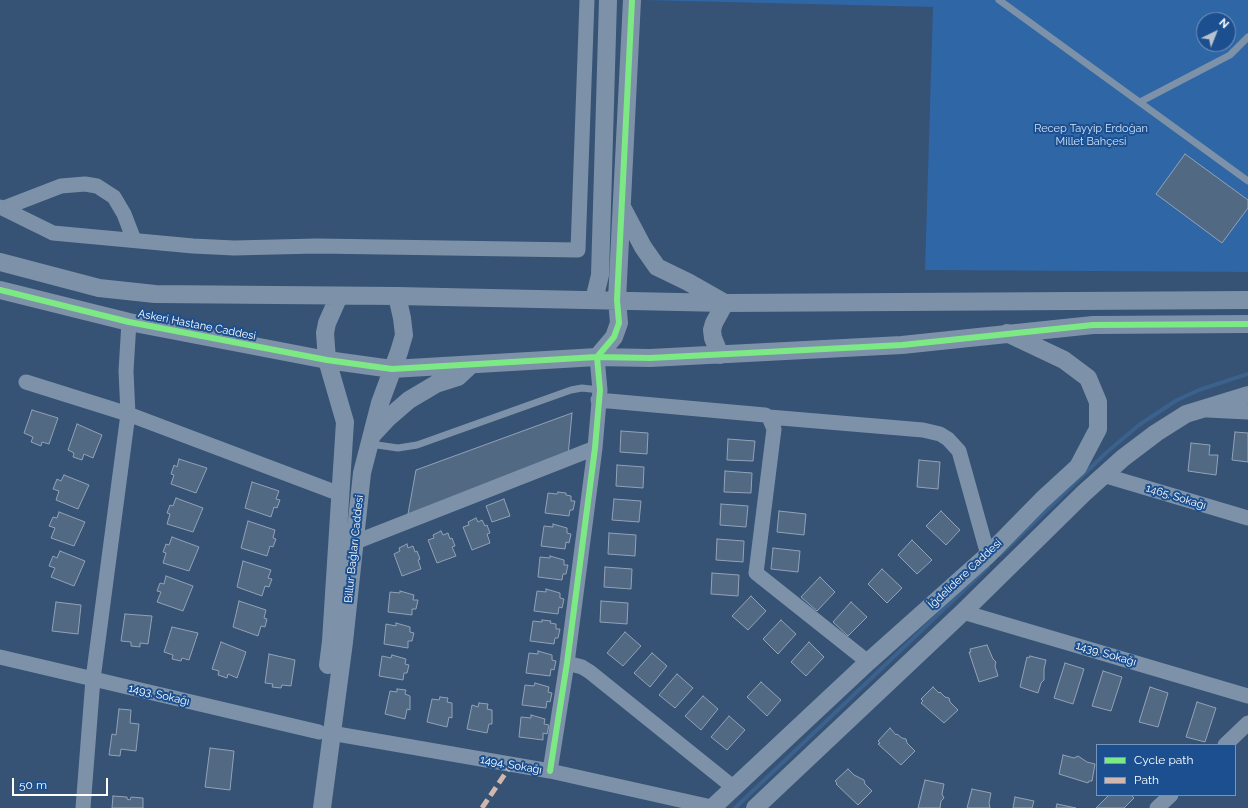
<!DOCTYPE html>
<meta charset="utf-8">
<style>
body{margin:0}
#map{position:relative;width:1248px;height:808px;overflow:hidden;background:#365274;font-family:Raleway,sans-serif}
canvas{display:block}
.legend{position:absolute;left:1096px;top:744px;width:140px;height:52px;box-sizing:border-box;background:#1b4f8f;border:1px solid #7695bc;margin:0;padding:5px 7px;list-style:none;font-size:12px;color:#fff}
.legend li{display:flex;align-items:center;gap:8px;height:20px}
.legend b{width:20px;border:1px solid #7695bc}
.north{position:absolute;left:1196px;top:12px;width:40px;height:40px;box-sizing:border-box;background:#1b4f8f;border:1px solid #7695bc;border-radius:50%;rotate:43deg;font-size:11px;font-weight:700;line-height:16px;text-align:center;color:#fff}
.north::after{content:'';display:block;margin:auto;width:14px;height:18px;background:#b9c2ce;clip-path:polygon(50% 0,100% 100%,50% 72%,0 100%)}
.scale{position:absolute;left:12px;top:778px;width:96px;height:18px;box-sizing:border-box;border:2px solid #fff;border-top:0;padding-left:5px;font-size:12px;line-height:14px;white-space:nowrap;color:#fff;-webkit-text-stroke:3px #1b4f8f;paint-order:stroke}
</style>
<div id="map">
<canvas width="1248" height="808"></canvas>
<ul class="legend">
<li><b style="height:5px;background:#7ce984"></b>Cycle path</li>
<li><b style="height:5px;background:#d1b7ad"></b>Path</li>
</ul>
<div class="north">N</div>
<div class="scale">50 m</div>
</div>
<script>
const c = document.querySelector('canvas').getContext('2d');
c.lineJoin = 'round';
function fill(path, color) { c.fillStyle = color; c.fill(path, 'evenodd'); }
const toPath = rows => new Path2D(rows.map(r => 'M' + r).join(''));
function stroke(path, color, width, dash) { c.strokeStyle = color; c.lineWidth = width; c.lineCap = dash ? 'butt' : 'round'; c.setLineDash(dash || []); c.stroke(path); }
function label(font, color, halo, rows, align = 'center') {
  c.font = font + ' Raleway,sans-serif'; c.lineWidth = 4; c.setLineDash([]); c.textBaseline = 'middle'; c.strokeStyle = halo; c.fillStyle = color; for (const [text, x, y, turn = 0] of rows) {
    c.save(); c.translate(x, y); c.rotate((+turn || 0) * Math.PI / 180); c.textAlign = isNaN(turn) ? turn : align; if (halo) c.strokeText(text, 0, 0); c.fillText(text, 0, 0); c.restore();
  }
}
fill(toPath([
 [643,0,1248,0,1248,272,925,270,933,7],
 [1204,20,1228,20,1228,44,1204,44]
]), '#2f66a5');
stroke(toPath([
 [1000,555,1107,452,1139,425,1177,400,1199,390,1248,374],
 [735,808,988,567]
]), '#3b618d', 4);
const building = toPath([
 [1185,154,1248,200,1248,208,1222,243,1156,194,1185,154],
 [32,410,58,418,49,444,42,442,41,446,31,442,33,437,24,433,32,410],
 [572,413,568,456,408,514,416,470,572,413],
 [77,424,102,435,93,458,84,454,82,460,73,457,74,453,68,450,77,424],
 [621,431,648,433,647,454,620,452,621,431],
 [1235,432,1248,433,1248,462,1232,460,1235,432],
 [728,439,755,441,753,461,727,460,728,439],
 [1191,443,1210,445,1209,455,1218,455,1216,475,1188,471,1191,443],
 [179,459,207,468,196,493,171,484,174,475,171,474,174,465,177,467,179,459],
 [919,460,940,462,938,489,917,487,919,460],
 [617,465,644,467,643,488,616,486,617,465],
 [725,471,752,473,751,493,724,492,725,471],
 [64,475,89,485,78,509,56,500,59,491,53,489,57,479,61,481,64,475],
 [252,482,279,491,276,499,280,500,277,508,274,507,271,517,245,508,252,482],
 [558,492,566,493,566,495,571,496,571,501,575,501,573,510,570,510,569,516,545,513,548,493,557,494,558,492],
 [176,498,203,508,193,532,167,524,170,514,167,513,170,505,173,506,176,498],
 [504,499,510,516,492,522,486,506,504,499],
 [614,499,641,501,639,522,612,520,614,499],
 [721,504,748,506,746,527,720,525,721,504],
 [779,511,806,514,804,535,777,532,779,511],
 [941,511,960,530,946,545,926,526,941,511],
 [59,512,85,522,74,546,51,538,55,528,49,526,53,517,57,518,59,512],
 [476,518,478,522,482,520,485,526,487,525,490,533,487,534,490,543,472,550,463,527,469,525,468,522,476,518],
 [248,521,275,530,273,538,276,539,273,547,270,546,267,556,241,548,248,521],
 [553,524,567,528,567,533,571,534,569,543,566,542,565,549,541,546,544,526,553,527,553,524],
 [441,531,443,535,448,533,450,539,452,538,455,546,452,547,456,556,437,563,428,540,434,538,433,535,441,531],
 [609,533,636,535,635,556,608,554,609,533],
 [172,537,199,547,189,571,163,563,166,553,163,552,166,544,169,545,172,537],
 [717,539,744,541,743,562,716,560,717,539],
 [912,540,932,560,917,574,898,555,912,540],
 [407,544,408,548,413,546,415,552,417,551,420,559,418,560,421,569,402,576,394,554,400,551,399,548,407,544],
 [773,548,800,551,798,572,771,569,773,548],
 [60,551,85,561,74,586,51,577,55,568,49,566,53,556,57,558,60,551],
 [550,556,564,560,564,565,568,565,566,574,563,574,562,580,538,577,540,557,550,558,550,556],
 [243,561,271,570,268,578,272,579,269,587,265,586,262,596,237,587,243,561],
 [605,567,632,569,631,589,604,587,605,567],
 [882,569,902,588,887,603,868,584,882,569],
 [712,573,739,575,738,596,711,594,712,573],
 [166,576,193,586,183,611,157,602,161,592,157,591,160,583,164,584,166,576],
 [820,577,835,592,817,611,801,597,820,577],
 [546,589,560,593,560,598,564,599,562,608,559,607,558,614,534,611,537,591,546,592,546,589],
 [400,591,414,595,413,600,418,600,416,609,412,609,412,615,388,612,390,592,400,593,400,591],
 [751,596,766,611,748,630,732,616,751,596],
 [239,601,266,610,264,618,267,619,265,627,261,626,258,636,233,627,239,601],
 [601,601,628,603,627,624,600,622,601,601],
 [56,602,81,605,78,634,52,631,56,602],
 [851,602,867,617,848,636,833,622,851,602],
 [125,614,152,616,148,644,140,643,140,647,131,646,131,642,121,641,125,614],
 [542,620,551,621,550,623,556,624,556,629,560,629,558,638,555,638,554,644,530,641,533,621,542,622,542,620],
 [781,620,796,634,778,654,763,639,781,620],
 [396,623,410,627,410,632,414,633,412,641,408,641,408,648,384,644,386,624,396,626,396,623],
 [172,627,198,633,189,660,182,658,181,661,172,659,173,655,164,652,172,627],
 [625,632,641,646,623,666,607,653,625,632],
 [221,642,246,652,237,678,228,674,227,678,218,675,219,671,212,669,221,642],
 [809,642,824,657,806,676,791,662,809,642],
 [987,645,993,659,996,662,995,666,998,676,979,682,969,652,971,652,970,649,987,645],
 [538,651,552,655,552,660,556,661,554,670,551,669,550,676,526,673,529,653,538,654,538,651],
 [652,653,667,666,650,687,634,673,652,653],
 [269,654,295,660,291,686,282,685,281,688,272,687,273,684,265,683,269,654],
 [392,655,406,659,405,664,409,665,407,673,404,673,403,680,379,676,382,656,391,658,392,655],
 [1030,656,1046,660,1044,669,1044,680,1041,683,1038,693,1020,687,1027,657,1029,658,1030,656],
 [1065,663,1084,669,1073,704,1054,698,1065,663],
 [1103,671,1122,677,1111,711,1092,706,1103,671],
 [677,674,693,688,675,708,659,695,677,674],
 [761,682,781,700,767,716,747,697,761,682],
 [535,683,549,687,548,692,552,693,550,702,547,701,546,708,522,705,525,685,534,686,535,683],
 [933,687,939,693,940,692,945,697,949,698,950,702,958,710,944,723,921,703,923,701,921,699,933,687],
 [1150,687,1168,693,1158,727,1139,722,1150,687],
 [397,689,406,690,405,694,410,696,410,710,407,709,405,719,385,714,390,691,397,692,397,689],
 [703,696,718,709,701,730,685,716,703,696],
 [440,697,448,698,447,702,452,703,452,718,449,717,447,727,427,722,432,699,439,700,440,697],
 [1197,702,1216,708,1205,742,1186,737,1197,702],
 [479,703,488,704,487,709,492,710,492,724,489,724,487,733,467,729,472,705,478,707,479,703],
 [119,709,131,710,130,723,139,724,136,751,121,749,120,756,109,755,112,734,116,735,119,709],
 [531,715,545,719,544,724,549,725,547,734,543,733,543,740,519,737,521,717,531,718,531,715],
 [729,716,745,730,727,750,711,737,729,716],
 [890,728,896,735,897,734,902,738,906,739,907,743,915,751,901,765,878,744,880,743,878,741,890,728],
 [210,748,234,751,230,790,205,787,210,748],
 [1063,755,1074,758,1078,756,1087,762,1095,764,1092,781,1089,781,1088,783,1059,774,1063,755],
 [848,769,854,775,864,780,865,784,872,791,858,805,836,784,837,783,835,781,848,769],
 [925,780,944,784,942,794,944,798,941,801,940,808,918,808,925,780],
 [972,789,991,793,989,803,990,808,967,808,972,789],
 [1109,795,1131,795,1134,798,1124,808,1096,808,1109,795],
 [113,796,127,797,127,799,130,800,131,797,143,798,143,808,112,808,113,796],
 [1015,797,1034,801,1032,808,1013,808,1015,797],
 [1057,804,1076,808,1056,808,1057,804]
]);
fill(building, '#526984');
stroke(building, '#92a2b6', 1);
stroke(toPath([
 [999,0,1248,181],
 [1140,102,1230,55,1248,37],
 [370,444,398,448,417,445,571,390,582,388,600,390]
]), '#7d92a8', 7);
stroke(toPath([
 [0,207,53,233,193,246,234,248,317,246,578,250,587,0],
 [4,208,61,186,85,184,97,186,114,197,124,214,134,240],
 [26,382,128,414,340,494],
 [598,400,765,415,769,417,774,429,756,573,868,662],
 [1207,410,1248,412],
 [769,417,923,430,940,434,948,439,959,451,988,555],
 [1103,475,1248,518],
 [353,543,595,448],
 [963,612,1248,696],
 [0,657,319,732],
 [567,663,582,667,590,672,733,787],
 [331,733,550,771,716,808],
 [1225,745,1248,723],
 [550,771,567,663,595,448,600,390,597,357],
 [83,808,93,679,128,414,126,371,129,322],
 [1157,808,1171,795]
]), '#7d92a8', 15);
stroke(toPath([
 [623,209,643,247,657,267,688,282,725,303,714,323,712,330,713,338,720,355],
 [0,262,99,288,155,294,397,296,725,303,1248,300],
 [0,290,129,322,327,360,392,369,597,357,650,358,902,345,1093,325,1248,324],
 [594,300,600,275,608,0],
 [597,357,614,337,619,323,617,300,632,0],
 [373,434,387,419,409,400,436,384,458,377,471,365],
 [328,665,331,641,345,422,327,360,325,333,327,323,339,296],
 [322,808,344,642,362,473,380,403,399,352,404,335,402,318,397,296],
 [712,808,868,662,988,555,1042,500,1078,467,1098,429,1098,402,1088,378,1064,360,1007,333],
 [755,808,963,612,1084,493,1123,458,1156,433,1186,414,1248,395]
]), '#7d92a8', 18);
stroke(toPath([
 [482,808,511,765]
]), '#d1b7ad', 5, [10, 5]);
stroke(toPath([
 [0,290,129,322,327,360,392,369,597,357,650,358,902,345,1093,325,1248,324],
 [550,771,567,663,595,448,600,390,597,357,614,337,619,323,617,300,632,0]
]), '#7ce984', 6);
label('11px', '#cfe3fa', '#1b4f8f', [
 ["Recep Tayyip Erdoğan",1091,129],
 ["Millet Bahçesi",1091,142]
]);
label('11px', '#fff', '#1b4f8f', [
 ["Askeri Hastane Caddesi",197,325,11],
 ["1465. Sokağı",1176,497,17],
 ["Billur Bağları Caddesi",354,549,-84],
 ["İğdelidere Caddesi",965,574,-43],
 ["1439. Sokağı",1106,654,16],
 ["1493. Sokağı",159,695,13],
 ["1494. Sokağı",511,765,10]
]);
</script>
